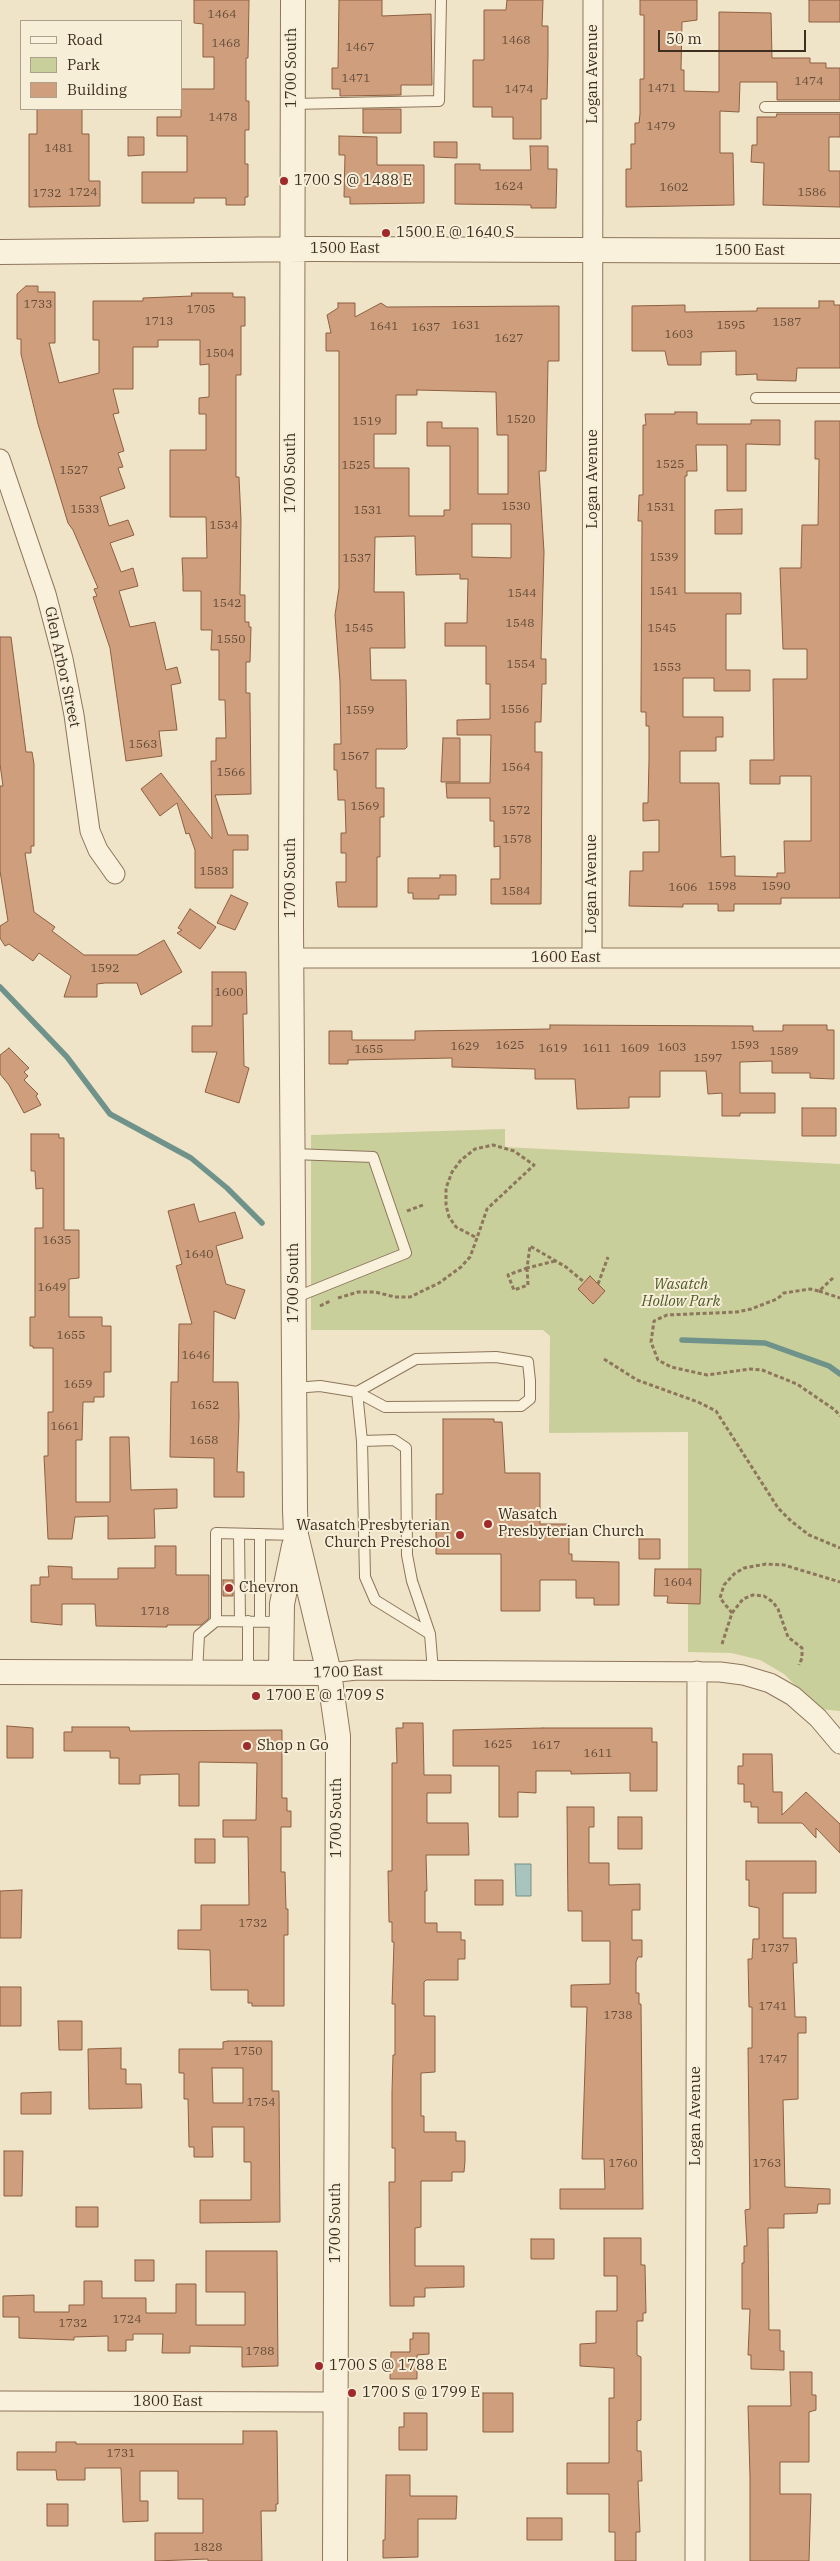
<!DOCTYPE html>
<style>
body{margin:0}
#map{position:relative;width:840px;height:2561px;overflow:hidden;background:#f0e4c8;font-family:"IBM Plex Serif",serif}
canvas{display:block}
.legend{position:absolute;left:20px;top:20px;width:162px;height:90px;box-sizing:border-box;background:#f7eed8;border:1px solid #ada18e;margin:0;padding:6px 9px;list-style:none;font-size:15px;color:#3d2e20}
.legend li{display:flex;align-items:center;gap:10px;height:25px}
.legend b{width:25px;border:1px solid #ada18e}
.scale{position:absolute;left:658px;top:30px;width:148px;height:22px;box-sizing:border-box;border:2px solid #3d2e20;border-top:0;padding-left:6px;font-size:15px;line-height:18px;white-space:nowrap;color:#3d2e20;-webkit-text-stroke:4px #f7eed8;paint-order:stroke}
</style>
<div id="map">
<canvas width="840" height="2561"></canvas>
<ul class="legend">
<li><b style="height:6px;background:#faf1dc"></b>Road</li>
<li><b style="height:14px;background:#c9cf9b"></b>Park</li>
<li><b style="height:14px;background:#cf9f7d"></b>Building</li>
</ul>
<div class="scale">50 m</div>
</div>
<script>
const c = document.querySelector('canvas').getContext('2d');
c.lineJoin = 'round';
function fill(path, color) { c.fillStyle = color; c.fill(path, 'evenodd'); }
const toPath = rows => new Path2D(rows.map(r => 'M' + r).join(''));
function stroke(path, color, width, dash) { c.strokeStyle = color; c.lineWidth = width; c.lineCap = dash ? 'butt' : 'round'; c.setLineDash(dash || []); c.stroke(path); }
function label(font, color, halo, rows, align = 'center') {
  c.font = font + ' "IBM Plex Serif",serif'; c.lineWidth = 4; c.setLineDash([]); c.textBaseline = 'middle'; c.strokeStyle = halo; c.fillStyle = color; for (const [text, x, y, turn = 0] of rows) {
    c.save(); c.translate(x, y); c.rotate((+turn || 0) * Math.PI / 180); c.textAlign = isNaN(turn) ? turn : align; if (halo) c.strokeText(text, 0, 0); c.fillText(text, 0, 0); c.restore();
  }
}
fill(toPath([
 [505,1129,505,1147,840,1164,840,1711,819,1709,784,1674,760,1660,731,1653,688,1652,688,1432,549,1433,550,1336,543,1330,311,1330,311,1135]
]), '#c9cf9b');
const water = toPath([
 [515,1864,531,1864,531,1896,516,1896,515,1864]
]);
fill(water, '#a9c4bc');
stroke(water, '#6f938a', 1);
stroke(toPath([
 [0,987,67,1057,110,1114,191,1158,227,1188,262,1223],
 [682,1340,765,1343,829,1366,840,1374]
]), '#6f938a', 5.5);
const building = toPath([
 [194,0,249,0,248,58,246,58,246,101,249,101,249,130,245,130,245,164,248,164,248,197,245,197,245,205,226,205,226,198,194,198,194,203,142,203,142,172,187,172,187,136,157,136,157,117,181,117,181,89,214,89,214,57,203,57,203,24,194,23,194,0],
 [339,0,382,0,382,16,431,14,432,85,401,85,401,95,340,96,340,89,332,89,332,68,338,68,339,0],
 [507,0,543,0,542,26,548,26,548,55,547,99,541,99,541,139,513,139,513,117,492,117,492,107,473,107,473,60,484,60,484,10,506,10,507,0],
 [640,0,697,0,697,20,682,22,681,70,684,70,684,91,719,92,719,12,771,13,772,58,810,58,810,63,826,63,826,68,840,68,840,100,777,100,777,82,740,82,739,112,720,111,720,153,733,153,734,205,626,207,626,169,631,169,631,144,635,144,635,123,639,123,640,114,640,79,644,79,644,15,640,15,640,0],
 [809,0,840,0,840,22,809,22,809,0],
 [37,109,82,109,82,134,89,134,89,181,100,181,100,206,29,207,29,134,37,134,37,109],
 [363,109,401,109,401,133,363,133,363,109],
 [777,114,840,114,840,137,829,137,829,171,840,171,840,207,763,205,764,163,751,162,752,145,757,145,757,117,776,117,777,114],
 [339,136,377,137,377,165,424,165,424,203,350,204,350,197,344,197,345,155,339,155,339,136],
 [128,137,144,137,144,155,128,156,128,137],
 [434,142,457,142,457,158,434,157,434,142],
 [530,146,548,146,548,169,557,169,556,208,531,208,531,205,455,204,455,164,480,164,480,170,531,170,530,146],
 [26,286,38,286,38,292,55,292,55,343,49,343,59,383,99,373,99,340,93,340,93,301,143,301,143,298,192,296,191,293,233,293,233,297,245,297,245,326,241,326,241,375,236,375,236,477,239,477,241,520,240,595,245,595,245,622,249,622,249,627,251,627,250,662,246,662,246,693,250,693,250,703,251,794,215,795,228,835,248,835,248,850,233,850,233,888,195,888,195,850,189,833,186,834,177,803,160,816,141,789,161,773,212,839,211,761,216,761,216,738,226,738,225,700,219,700,219,650,211,650,212,630,201,630,201,591,183,591,183,578,182,558,207,558,206,517,170,517,170,450,206,450,206,414,199,414,199,398,209,397,209,364,200,365,200,340,158,340,158,347,133,347,133,389,113,389,119,413,113,414,124,451,118,453,123,467,118,468,125,488,100,497,109,526,128,520,134,535,110,543,121,572,133,568,138,586,119,591,130,627,155,622,166,670,177,667,181,683,171,685,177,730,159,731,162,756,126,761,110,648,93,597,97,596,94,589,98,588,73,530,68,523,38,424,21,354,21,339,17,339,17,294,26,286],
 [819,301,834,301,834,305,840,305,840,368,797,368,796,381,757,380,757,374,736,375,736,351,701,352,701,365,668,365,665,351,632,351,632,306,685,305,685,312,757,311,757,308,819,308,819,301],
 [338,303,355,303,355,317,381,303,387,307,559,306,559,361,548,361,546,471,539,471,544,552,541,659,546,659,546,684,542,684,541,722,535,722,535,752,542,752,541,904,491,904,491,879,500,879,500,846,494,847,494,821,490,821,490,798,447,798,446,783,490,783,491,735,457,735,457,720,490,719,490,684,486,684,486,646,445,646,445,623,467,623,468,579,460,579,460,574,416,575,415,536,375,537,374,592,404,592,405,648,370,648,371,680,406,680,407,747,405,749,376,749,376,788,384,788,384,817,380,817,380,857,377,857,377,907,338,907,336,882,346,882,346,853,341,853,341,833,346,833,345,800,338,800,337,770,334,770,334,744,341,744,340,682,335,615,339,588,339,351,326,351,326,333,331,333,327,315,338,308,338,303],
 [417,390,496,392,497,435,508,435,508,494,478,494,478,428,442,428,442,422,427,422,427,446,450,446,450,510,444,510,444,516,409,516,409,468,374,468,374,434,396,434,396,395,417,395,417,390],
 [472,524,511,524,511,558,472,557,472,524],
 [675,412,697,412,697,424,751,424,751,420,780,420,780,445,746,444,746,491,727,491,727,445,696,445,697,471,687,471,687,476,685,476,685,593,741,593,741,614,726,614,726,670,750,670,750,691,714,691,714,678,683,678,683,717,723,717,723,737,716,737,716,751,680,751,680,783,719,783,721,857,735,856,735,876,777,877,777,873,785,873,784,841,811,841,811,776,780,776,780,784,750,784,750,760,774,760,773,679,807,679,807,649,783,649,780,568,801,568,802,525,818,525,819,459,815,459,815,421,840,421,840,898,781,898,781,904,734,904,734,911,718,911,718,904,683,904,683,907,629,906,630,871,643,871,643,852,659,852,659,820,643,821,643,803,648,803,649,760,649,726,646,726,646,712,641,712,641,702,642,521,638,521,639,495,643,495,643,425,646,425,645,414,675,414,675,412],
 [742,509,742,534,715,534,715,510,742,509],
 [0,637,11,637,26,752,32,752,34,764,34,846,31,846,31,853,25,853,34,912,55,927,52,931,84,955,137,955,164,940,182,972,141,995,137,983,105,983,97,984,97,997,64,997,71,976,39,953,33,961,9,944,5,946,0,938,0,926,8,921,0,871,0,786,3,786,0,764,0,637],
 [443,738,460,738,460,782,441,782,443,738],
 [440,875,456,875,456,895,439,895,439,899,413,899,413,893,408,893,408,878,440,878,440,875],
 [231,895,248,903,235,930,217,923,231,895],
 [190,909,216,927,200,949,177,933,182,930,178,928,190,909],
 [212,972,246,972,247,1014,243,1014,244,1066,249,1068,239,1103,205,1092,217,1052,192,1052,192,1026,212,1026,212,972],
 [550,1025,753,1026,753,1031,783,1031,783,1025,827,1025,827,1030,834,1030,834,1079,810,1078,810,1073,772,1073,772,1061,740,1062,740,1093,775,1093,775,1113,740,1113,740,1116,722,1116,722,1093,708,1094,706,1071,660,1071,660,1097,629,1097,629,1108,577,1109,575,1079,535,1079,535,1069,452,1067,452,1058,348,1060,348,1064,329,1064,329,1031,352,1031,352,1040,415,1040,415,1031,550,1029,550,1025],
 [9,1048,29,1068,24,1072,28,1076,24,1080,38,1094,36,1096,41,1105,24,1113,9,1085,0,1074,0,1055,9,1048],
 [802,1108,836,1108,836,1136,802,1136,802,1108],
 [31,1134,59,1134,59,1138,64,1138,64,1230,79,1230,79,1278,69,1279,69,1317,102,1317,102,1326,111,1326,111,1372,104,1372,104,1397,94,1397,94,1402,83,1402,82,1440,76,1440,76,1502,110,1502,110,1437,129,1437,131,1490,177,1489,177,1508,154,1509,155,1538,108,1539,108,1516,75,1517,72,1539,48,1539,44,1456,48,1456,48,1412,53,1412,53,1348,33,1348,33,1346,30,1346,30,1317,35,1317,35,1228,43,1228,43,1188,36,1189,35,1171,31,1171,31,1134],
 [194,1204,199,1222,235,1212,243,1238,216,1246,226,1284,245,1290,235,1319,214,1311,213,1382,238,1382,239,1416,237,1472,244,1472,244,1497,214,1497,214,1458,170,1457,171,1382,178,1382,179,1324,192,1324,176,1266,182,1264,168,1211,194,1204],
 [590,1276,605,1291,593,1304,578,1289,590,1276],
 [443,1419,494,1419,494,1422,502,1422,505,1473,540,1473,540,1524,569,1524,569,1554,572,1554,572,1561,619,1562,619,1605,594,1605,594,1598,576,1598,576,1580,540,1580,540,1611,501,1611,501,1554,436,1554,436,1494,443,1494,443,1419],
 [639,1539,660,1539,660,1559,639,1559,639,1539],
 [155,1546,176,1546,176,1575,209,1575,209,1618,201,1625,167,1625,167,1627,96,1626,95,1604,62,1604,62,1625,31,1622,31,1585,40,1585,40,1577,49,1577,48,1566,72,1567,72,1579,118,1579,118,1568,155,1568,155,1546],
 [655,1569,701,1569,700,1604,667,1603,668,1596,654,1596,655,1569],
 [223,1580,233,1580,233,1596,223,1596,223,1580],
 [403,1723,423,1723,424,1775,451,1775,451,1793,427,1793,427,1823,468,1823,469,1855,426,1855,427,1891,425,1891,425,1923,437,1923,437,1932,461,1932,461,1940,465,1940,465,1959,458,1959,458,1980,426,1980,424,1982,424,2016,435,2016,435,2072,421,2073,421,2116,424,2116,424,2132,456,2132,456,2141,465,2141,465,2161,464,2172,452,2172,452,2181,421,2181,421,2227,415,2228,415,2266,464,2266,464,2287,425,2288,425,2297,414,2297,414,2306,390,2306,389,2182,395,2182,395,2148,392,2148,392,2092,393,2055,395,2055,395,2004,392,2004,394,1942,392,1942,392,1922,389,1922,388,1871,392,1871,392,1763,397,1763,396,1728,403,1728,403,1723],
 [7,1726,33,1728,33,1758,7,1758,7,1726],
 [72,1727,129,1727,130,1731,282,1730,282,1798,287,1798,287,1811,291,1811,291,1827,281,1827,281,1872,285,1872,286,1909,288,1909,288,1935,284,1935,284,2006,252,2006,252,2003,248,2003,248,1990,211,1990,210,1950,178,1949,178,1930,201,1930,201,1905,249,1905,248,1837,223,1837,223,1820,256,1820,257,1763,199,1762,199,1806,179,1806,179,1774,140,1775,140,1784,119,1784,119,1758,110,1758,110,1751,64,1751,64,1732,72,1732,72,1727],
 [543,1728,652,1728,652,1742,657,1742,657,1791,630,1791,630,1773,571,1774,571,1771,536,1771,536,1793,518,1792,518,1817,499,1817,499,1766,453,1766,453,1730,543,1728],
 [743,1754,772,1754,773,1792,782,1792,782,1815,806,1792,840,1824,840,1853,816,1828,816,1838,802,1823,758,1823,758,1807,751,1807,751,1802,744,1802,744,1784,738,1784,738,1766,743,1766,743,1754],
 [567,1807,594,1807,594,1827,589,1827,589,1863,609,1863,609,1885,640,1884,640,1910,632,1910,632,1940,642,1940,642,1957,638,1957,636,1962,636,1993,639,1993,639,2004,641,2004,643,2209,560,2209,560,2189,605,2189,604,2159,582,2159,587,2007,571,2007,571,1985,610,1984,610,1941,582,1941,582,1911,568,1911,567,1807],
 [618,1817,642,1817,642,1849,618,1849,618,1817],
 [195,1839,215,1839,215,1863,195,1863,195,1839],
 [746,1861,816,1861,816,1893,783,1893,783,1938,796,1938,797,1963,793,1963,795,2017,806,2017,806,2033,798,2033,798,2099,783,2100,785,2187,830,2189,830,2204,818,2204,817,2213,784,2214,784,2228,768,2228,769,2330,780,2330,780,2351,784,2351,784,2370,751,2369,751,2355,748,2355,750,2309,742,2309,742,2263,744,2263,744,2246,747,2246,745,2210,750,2209,748,2048,752,2048,752,2007,749,2007,748,1959,752,1959,753,1939,759,1939,759,1908,749,1906,749,1880,746,1880,746,1861],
 [475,1880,503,1880,503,1905,475,1905,475,1880],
 [22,1890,21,1938,0,1938,0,1891,22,1890],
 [0,1987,21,1987,21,2026,0,2026,0,1987],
 [58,2021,82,2021,82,2050,59,2050,58,2021],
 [228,2041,272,2041,272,2091,279,2091,280,2222,200,2223,200,2200,251,2200,251,2162,244,2162,244,2127,212,2127,213,2157,194,2157,194,2147,189,2147,188,2099,184,2099,184,2073,179,2073,179,2049,223,2049,223,2042,228,2041],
 [212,2068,243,2068,243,2103,213,2103,212,2068],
 [121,2048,121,2069,126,2069,126,2084,141,2084,142,2108,89,2109,88,2049,121,2048],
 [51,2092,51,2114,21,2114,21,2093,51,2092],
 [4,2151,23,2151,22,2196,4,2196,4,2151],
 [76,2207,98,2207,98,2227,76,2227,76,2207],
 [604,2238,641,2238,641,2265,645,2265,646,2313,643,2313,643,2321,637,2321,637,2355,641,2357,641,2420,637,2421,637,2451,641,2451,642,2481,638,2481,640,2532,636,2532,636,2561,615,2561,615,2532,609,2532,609,2494,567,2494,567,2463,609,2463,609,2398,614,2398,614,2368,580,2366,580,2344,596,2343,596,2311,617,2311,617,2276,604,2276,604,2238],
 [531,2239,554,2239,554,2259,531,2259,531,2239],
 [206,2251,277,2251,278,2366,242,2367,242,2347,190,2346,190,2353,162,2353,163,2334,133,2334,133,2340,126,2340,126,2351,108,2351,108,2336,74,2337,74,2340,19,2338,19,2317,3,2317,3,2296,34,2295,34,2312,69,2312,69,2305,84,2305,84,2281,102,2281,102,2298,146,2298,146,2313,176,2313,176,2284,196,2284,196,2325,245,2325,245,2292,206,2292,206,2251],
 [135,2260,154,2260,154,2281,135,2281,135,2260],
 [413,2333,429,2333,429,2354,417,2355,417,2379,390,2379,391,2352,410,2352,410,2339,413,2339,413,2333],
 [790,2372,812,2372,812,2395,816,2395,816,2410,809,2412,809,2462,780,2462,780,2494,811,2494,809,2561,750,2561,750,2477,748,2406,791,2406,790,2372],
 [483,2393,513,2393,513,2432,483,2432,483,2393],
 [404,2413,427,2413,427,2450,399,2450,399,2427,404,2427,404,2413],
 [243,2431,277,2431,278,2504,276,2504,276,2511,261,2511,262,2561,208,2561,208,2559,155,2561,155,2533,203,2533,203,2499,178,2499,178,2471,140,2471,140,2501,148,2501,148,2521,123,2522,121,2468,85,2468,85,2480,57,2480,56,2470,17,2470,17,2452,56,2452,56,2442,76,2442,76,2444,243,2444,243,2431],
 [386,2475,410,2475,410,2496,457,2496,456,2519,418,2519,418,2557,383,2558,383,2540,385,2540,386,2475],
 [47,2504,68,2504,68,2526,47,2526,47,2504],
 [527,2518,562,2518,562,2540,527,2540,527,2518]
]);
fill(building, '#cf9f7d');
stroke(building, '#8d5f41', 1);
const service = toPath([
 [292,104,439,101,441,0],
 [765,107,840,107],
 [756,398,840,398],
 [293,1154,373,1157,406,1253,294,1298],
 [294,1388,320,1386,357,1392,385,1407,521,1406,530,1399,530,1381,528,1362,496,1357,416,1359,357,1392],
 [357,1392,362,1441,365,1577,375,1600,430,1634],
 [362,1441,394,1440,406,1448,407,1555,412,1581,430,1634,433,1671],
 [239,1534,240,1621],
 [260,1534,260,1621],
 [248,1621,248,1673],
 [282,1622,216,1621,216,1533,296,1535],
 [197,1673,199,1635,216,1621]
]);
const minor = toPath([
 [0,459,46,594,63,659,74,715,90,831,98,850,115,874],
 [291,958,840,958],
 [592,958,593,0],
 [329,1673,357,1670,720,1672,743,1675,770,1683,793,1696,818,1718,840,1744],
 [0,2401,336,2402],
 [695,2561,697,1671]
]);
const tertiary = toPath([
 [293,0,291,925,295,1510,296,1535,329,1673,338,1736,335,2561],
 [0,252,313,249,840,251],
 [0,1672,329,1673],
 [281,1673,282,1604,294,1546]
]);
stroke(service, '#8d765c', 12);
stroke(minor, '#8d765c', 21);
stroke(tertiary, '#8d765c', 26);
stroke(toPath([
 [407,1211,423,1205],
 [555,1261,527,1268,530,1246,566,1267,584,1282],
 [527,1268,528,1285,514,1290,508,1275,527,1268],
 [833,1278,819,1291,810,1289,784,1293,777,1299,751,1309,737,1312,667,1315,654,1321,651,1342,658,1360,671,1367,707,1375,750,1369,762,1370,797,1384,835,1410,840,1416],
 [598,1284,608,1257],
 [819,1291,840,1298],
 [338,1298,358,1292,375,1292,395,1297,410,1297,439,1283,461,1267,470,1257,477,1238,456,1227,449,1217,446,1205,446,1188,452,1172,461,1160,475,1149,493,1145,514,1151,534,1165,487,1209,477,1238],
 [320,1306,330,1301],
 [604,1359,637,1380,698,1402,716,1411,778,1508,791,1521,809,1535,840,1548],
 [732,1613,743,1599,753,1595,764,1596,773,1602,778,1609,788,1637,802,1648,802,1658,799,1665],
 [722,1644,732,1613,720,1598,724,1585,734,1574,744,1568,766,1564,784,1565,840,1582]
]), '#8d765c', 3, [4, 2.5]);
stroke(service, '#faf1dc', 10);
stroke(minor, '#faf1dc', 19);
stroke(tertiary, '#faf1dc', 24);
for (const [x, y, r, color] of [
 [284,181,5,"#9e2a2b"],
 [386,233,5,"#9e2a2b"],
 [488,1524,5,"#9e2a2b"],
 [460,1535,5,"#9e2a2b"],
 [229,1588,5,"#9e2a2b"],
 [256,1696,5,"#9e2a2b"],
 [247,1746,5,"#9e2a2b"],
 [319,2366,5,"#9e2a2b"],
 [352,2393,5,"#9e2a2b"]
]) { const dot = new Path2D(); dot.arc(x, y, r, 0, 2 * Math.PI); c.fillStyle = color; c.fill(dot); stroke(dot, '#f7eed8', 2); }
label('12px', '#624a37', null, [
 ["1464",222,15],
 ["1468",516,41],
 ["1468",226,44],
 ["1467",360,48],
 ["1471",356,79],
 ["1474",809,82],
 ["1471",662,89],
 ["1474",519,90],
 ["1478",223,118],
 ["1479",661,127],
 ["1481",59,149],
 ["1624",509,187],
 ["1602",674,188],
 ["1724",83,193],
 ["1586",812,193],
 ["1732",47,194],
 ["1733",38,305],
 ["1705",201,310],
 ["1713",159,322],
 ["1587",787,323],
 ["1631",466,326],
 ["1595",731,326],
 ["1641",384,327],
 ["1637",426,328],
 ["1603",679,335],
 ["1627",509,339],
 ["1504",220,354],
 ["1520",521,420],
 ["1519",367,422],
 ["1525",670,465],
 ["1525",356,466],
 ["1527",74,471],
 ["1530",516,507],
 ["1531",661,508],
 ["1533",85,510],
 ["1531",368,511],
 ["1534",224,526],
 ["1539",664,558],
 ["1537",357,559],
 ["1541",664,592],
 ["1544",522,594],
 ["1542",227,604],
 ["1548",520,624],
 ["1545",359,629],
 ["1545",662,629],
 ["1550",231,640],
 ["1554",521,665],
 ["1553",667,668],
 ["1556",515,710],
 ["1559",360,711],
 ["1563",143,745],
 ["1567",355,757],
 ["1564",516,768],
 ["1566",231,773],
 ["1569",365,807],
 ["1572",516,811],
 ["1578",517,840],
 ["1583",214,872],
 ["1598",722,887],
 ["1590",776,887],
 ["1606",683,888],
 ["1584",516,892],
 ["1592",105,969],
 ["1600",229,993],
 ["1625",510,1046],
 ["1593",745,1046],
 ["1629",465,1047],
 ["1603",672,1048],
 ["1619",553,1049],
 ["1611",597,1049],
 ["1609",635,1049],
 ["1655",369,1050],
 ["1589",784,1052],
 ["1597",708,1059],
 ["1635",57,1241],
 ["1640",199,1255],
 ["1649",52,1288],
 ["1655",71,1336],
 ["1646",196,1356],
 ["1659",78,1385],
 ["1652",205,1406],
 ["1661",65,1427],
 ["1658",204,1441],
 ["1604",678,1583],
 ["1718",155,1612],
 ["1625",498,1745],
 ["1617",546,1746],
 ["1611",598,1754],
 ["1732",253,1924],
 ["1737",775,1949],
 ["1741",773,2007],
 ["1738",618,2016],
 ["1750",248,2052],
 ["1747",773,2060],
 ["1754",261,2103],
 ["1760",623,2164],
 ["1763",767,2164],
 ["1724",127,2320],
 ["1732",73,2324],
 ["1788",260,2352],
 ["1731",121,2454],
 ["1828",208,2548]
]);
label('15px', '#3d2e20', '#f7eed8', [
 ["1700 South",292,68,-90],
 ["Logan Avenue",593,74,-90],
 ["1500 East",345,249],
 ["1500 East",750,251],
 ["1700 South",291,473,-90],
 ["Logan Avenue",593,479,-90],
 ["Glen Arbor Street",62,667,78],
 ["1700 South",291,878,-90],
 ["Logan Avenue",592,884,-90],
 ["1600 East",566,958],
 ["1700 South",294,1283,-90],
 ["1700 East",348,1672,-2],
 ["1700 South",337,1818,-90],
 ["Logan Avenue",696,2116,-90],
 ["1700 South",336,2223,-90],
 ["1800 East",168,2402]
]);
label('15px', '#3d2e20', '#f7eed8', [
 ["1700 S @ 1488 E",294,181],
 ["1500 E @ 1640 S",396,233],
 ["Wasatch",498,1515],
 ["Presbyterian Church",498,1532],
 ["Wasatch Presbyterian",450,1526,"right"],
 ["Church Preschool",450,1543,"right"],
 ["Chevron",239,1588],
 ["1700 E @ 1709 S",266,1696],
 ["Shop n Go",257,1746],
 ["1700 S @ 1788 E",329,2366],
 ["1700 S @ 1799 E",362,2393]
], 'left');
label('italic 15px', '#4d5a26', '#f7eed8', [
 ["Wasatch",681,1285],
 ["Hollow Park",681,1302]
]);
</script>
